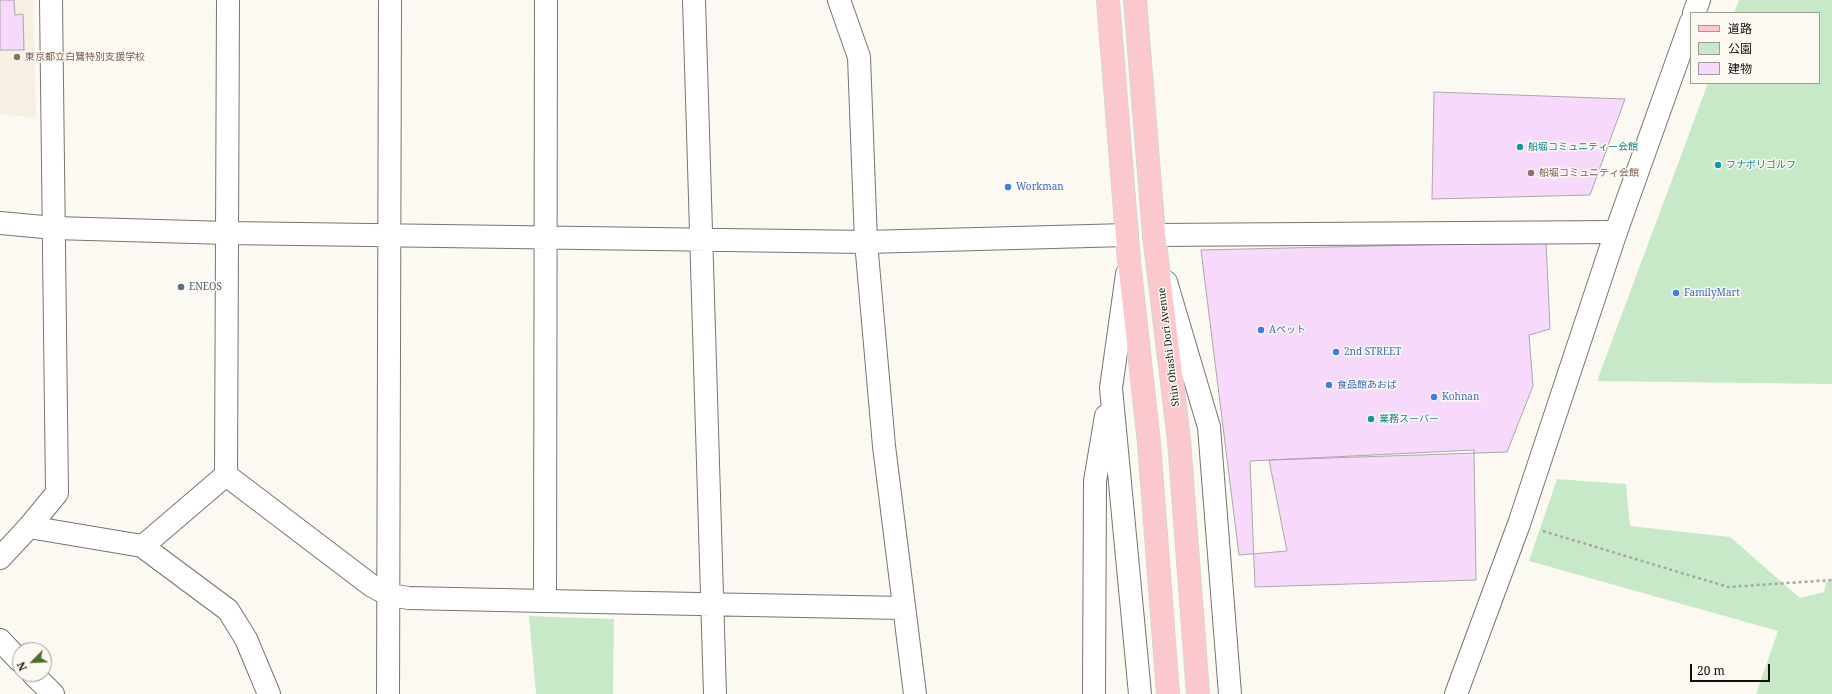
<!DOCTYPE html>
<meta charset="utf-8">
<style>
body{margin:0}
#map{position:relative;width:1832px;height:694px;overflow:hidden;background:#fcf9f3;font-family:"Noto Serif","Noto Sans JP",serif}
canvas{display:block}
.legend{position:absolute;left:1690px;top:12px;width:130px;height:72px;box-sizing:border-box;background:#fcf9f3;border:1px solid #9e9c97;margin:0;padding:5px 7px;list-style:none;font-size:12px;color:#11100e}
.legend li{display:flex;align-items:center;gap:8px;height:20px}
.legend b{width:20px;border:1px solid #9e9c97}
.north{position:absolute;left:12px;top:642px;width:40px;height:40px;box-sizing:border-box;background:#fcf9f3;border:1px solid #9e9c97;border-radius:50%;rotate:246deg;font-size:11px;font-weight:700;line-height:16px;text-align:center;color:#11100e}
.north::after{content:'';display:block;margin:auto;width:14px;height:18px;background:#4b7029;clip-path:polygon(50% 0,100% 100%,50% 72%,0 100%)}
.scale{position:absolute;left:1690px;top:664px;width:80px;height:18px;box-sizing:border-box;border:2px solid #11100e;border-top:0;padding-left:5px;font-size:12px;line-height:14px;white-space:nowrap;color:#11100e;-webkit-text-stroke:3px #fcf9f3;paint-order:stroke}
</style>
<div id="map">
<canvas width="1832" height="694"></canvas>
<ul class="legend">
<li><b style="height:5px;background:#fbc8ce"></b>道路</li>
<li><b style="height:11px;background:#c8e9c8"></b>公園</li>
<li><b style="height:11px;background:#f7dafb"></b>建物</li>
</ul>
<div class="north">N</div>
<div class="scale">20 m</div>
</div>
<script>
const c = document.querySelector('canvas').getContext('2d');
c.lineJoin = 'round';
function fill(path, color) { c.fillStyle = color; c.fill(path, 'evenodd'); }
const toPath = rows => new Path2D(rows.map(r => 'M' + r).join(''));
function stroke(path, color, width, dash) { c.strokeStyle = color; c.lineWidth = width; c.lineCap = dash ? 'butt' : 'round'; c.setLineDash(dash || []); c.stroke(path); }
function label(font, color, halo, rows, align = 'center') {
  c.font = font + ' "Noto Serif","Noto Sans JP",serif'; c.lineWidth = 3; c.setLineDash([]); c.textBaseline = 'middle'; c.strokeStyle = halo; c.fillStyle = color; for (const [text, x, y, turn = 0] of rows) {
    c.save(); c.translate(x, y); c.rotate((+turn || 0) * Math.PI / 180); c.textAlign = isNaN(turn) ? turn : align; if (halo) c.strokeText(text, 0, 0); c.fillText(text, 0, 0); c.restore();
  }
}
fill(toPath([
 [0,0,33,0,36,118,0,114]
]), '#f5f0e2');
fill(toPath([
 [1739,0,1832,0,1832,384,1597,381,1708,83,1819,83,1819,13,1734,13],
 [1557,479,1626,484,1630,526,1730,537,1800,598,1824,592,1827,581,1832,580,1832,694,1756,694,1778,631,1529,561],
 [529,616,614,619,613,694,536,694]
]), '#c8e9c8');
const building = toPath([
 [0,0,14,0,15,15,23,14,24,50,0,50,0,0],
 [1434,92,1625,99,1590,195,1432,199,1434,92],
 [1546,242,1550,329,1529,335,1533,386,1507,452,1269,460,1287,551,1239,555,1201,250,1546,242],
 [1474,450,1476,580,1255,587,1250,461,1474,450]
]);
fill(building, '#f7dafb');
stroke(building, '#aba6ac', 1);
const street = toPath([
 [228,0,226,475,372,586,389,595,409,598,545,601,904,608],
 [694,0,715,694],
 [839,0,859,57,866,242,884,446,915,694],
 [0,223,54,228,228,233,866,242,1127,235],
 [1154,235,1616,232],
 [1127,274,1111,388,1140,694],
 [1166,282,1209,427,1230,694],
 [29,527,142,546,228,610,246,639,269,694],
 [142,546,150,540,226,475],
 [545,601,546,0],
 [0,640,20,661],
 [33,674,53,694],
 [388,694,390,0],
 [1094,694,1095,481,1106,416]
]);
const secondary = toPath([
 [1694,13,1699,0],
 [0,558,29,527,57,493,51,0],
 [1456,694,1519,524,1616,232,1691,22]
]);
const primary = toPath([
 [1108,0,1129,261,1149,443,1168,694],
 [1135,0,1154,235,1179,440,1198,694]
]);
stroke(street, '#77756f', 24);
stroke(secondary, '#77756f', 24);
stroke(primary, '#d4d4d4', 24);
stroke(toPath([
 [1543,531,1728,587,1832,580]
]), '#a9a7a2', 2.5, [3, 3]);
stroke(street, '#fff', 22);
stroke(secondary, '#fff', 22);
stroke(primary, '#fbc8ce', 22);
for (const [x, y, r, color] of [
 [17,57,4,"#8d6e63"],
 [1520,147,4,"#0f9aa8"],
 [1718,165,4,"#0f9aa8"],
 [1531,173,4,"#8d6e63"],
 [1008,187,4,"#3f7fe0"],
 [181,287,4,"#5c6f8a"],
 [1676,293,4,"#3f7fe0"],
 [1261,330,4,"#3f7fe0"],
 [1336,352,4,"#3f7fe0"],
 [1329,385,4,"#3f7fe0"],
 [1434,397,4,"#3f7fe0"],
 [1371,419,4,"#0f9aa8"]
]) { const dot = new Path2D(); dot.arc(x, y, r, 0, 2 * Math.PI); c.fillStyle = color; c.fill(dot); stroke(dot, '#fcf9f3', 1.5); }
label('10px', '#785e54', '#fcf9f3', [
 ["東京都立白鷺特別支援学校",25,57],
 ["船堀コミュニティ会館",1539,173]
], 'left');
label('10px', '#0d838f', '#fcf9f3', [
 ["船堀コミュニティー会館",1528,147],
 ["フナボリゴルフ",1726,165],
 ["業務スーパー",1379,419]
], 'left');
label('10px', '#366cbe', '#fcf9f3', [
 ["Workman",1016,187],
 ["FamilyMart",1684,293],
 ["Aペット",1269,330],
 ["2nd STREET",1344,352],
 ["食品館あおば",1337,385],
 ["Kohnan",1442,397]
], 'left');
label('10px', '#4e5e75', '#fcf9f3', [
 ["ENEOS",189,287]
], 'left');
label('10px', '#11100e', '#fcf9f3', [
 ["Shin Ohashi Dori Avenue",1169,347,-97]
]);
</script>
